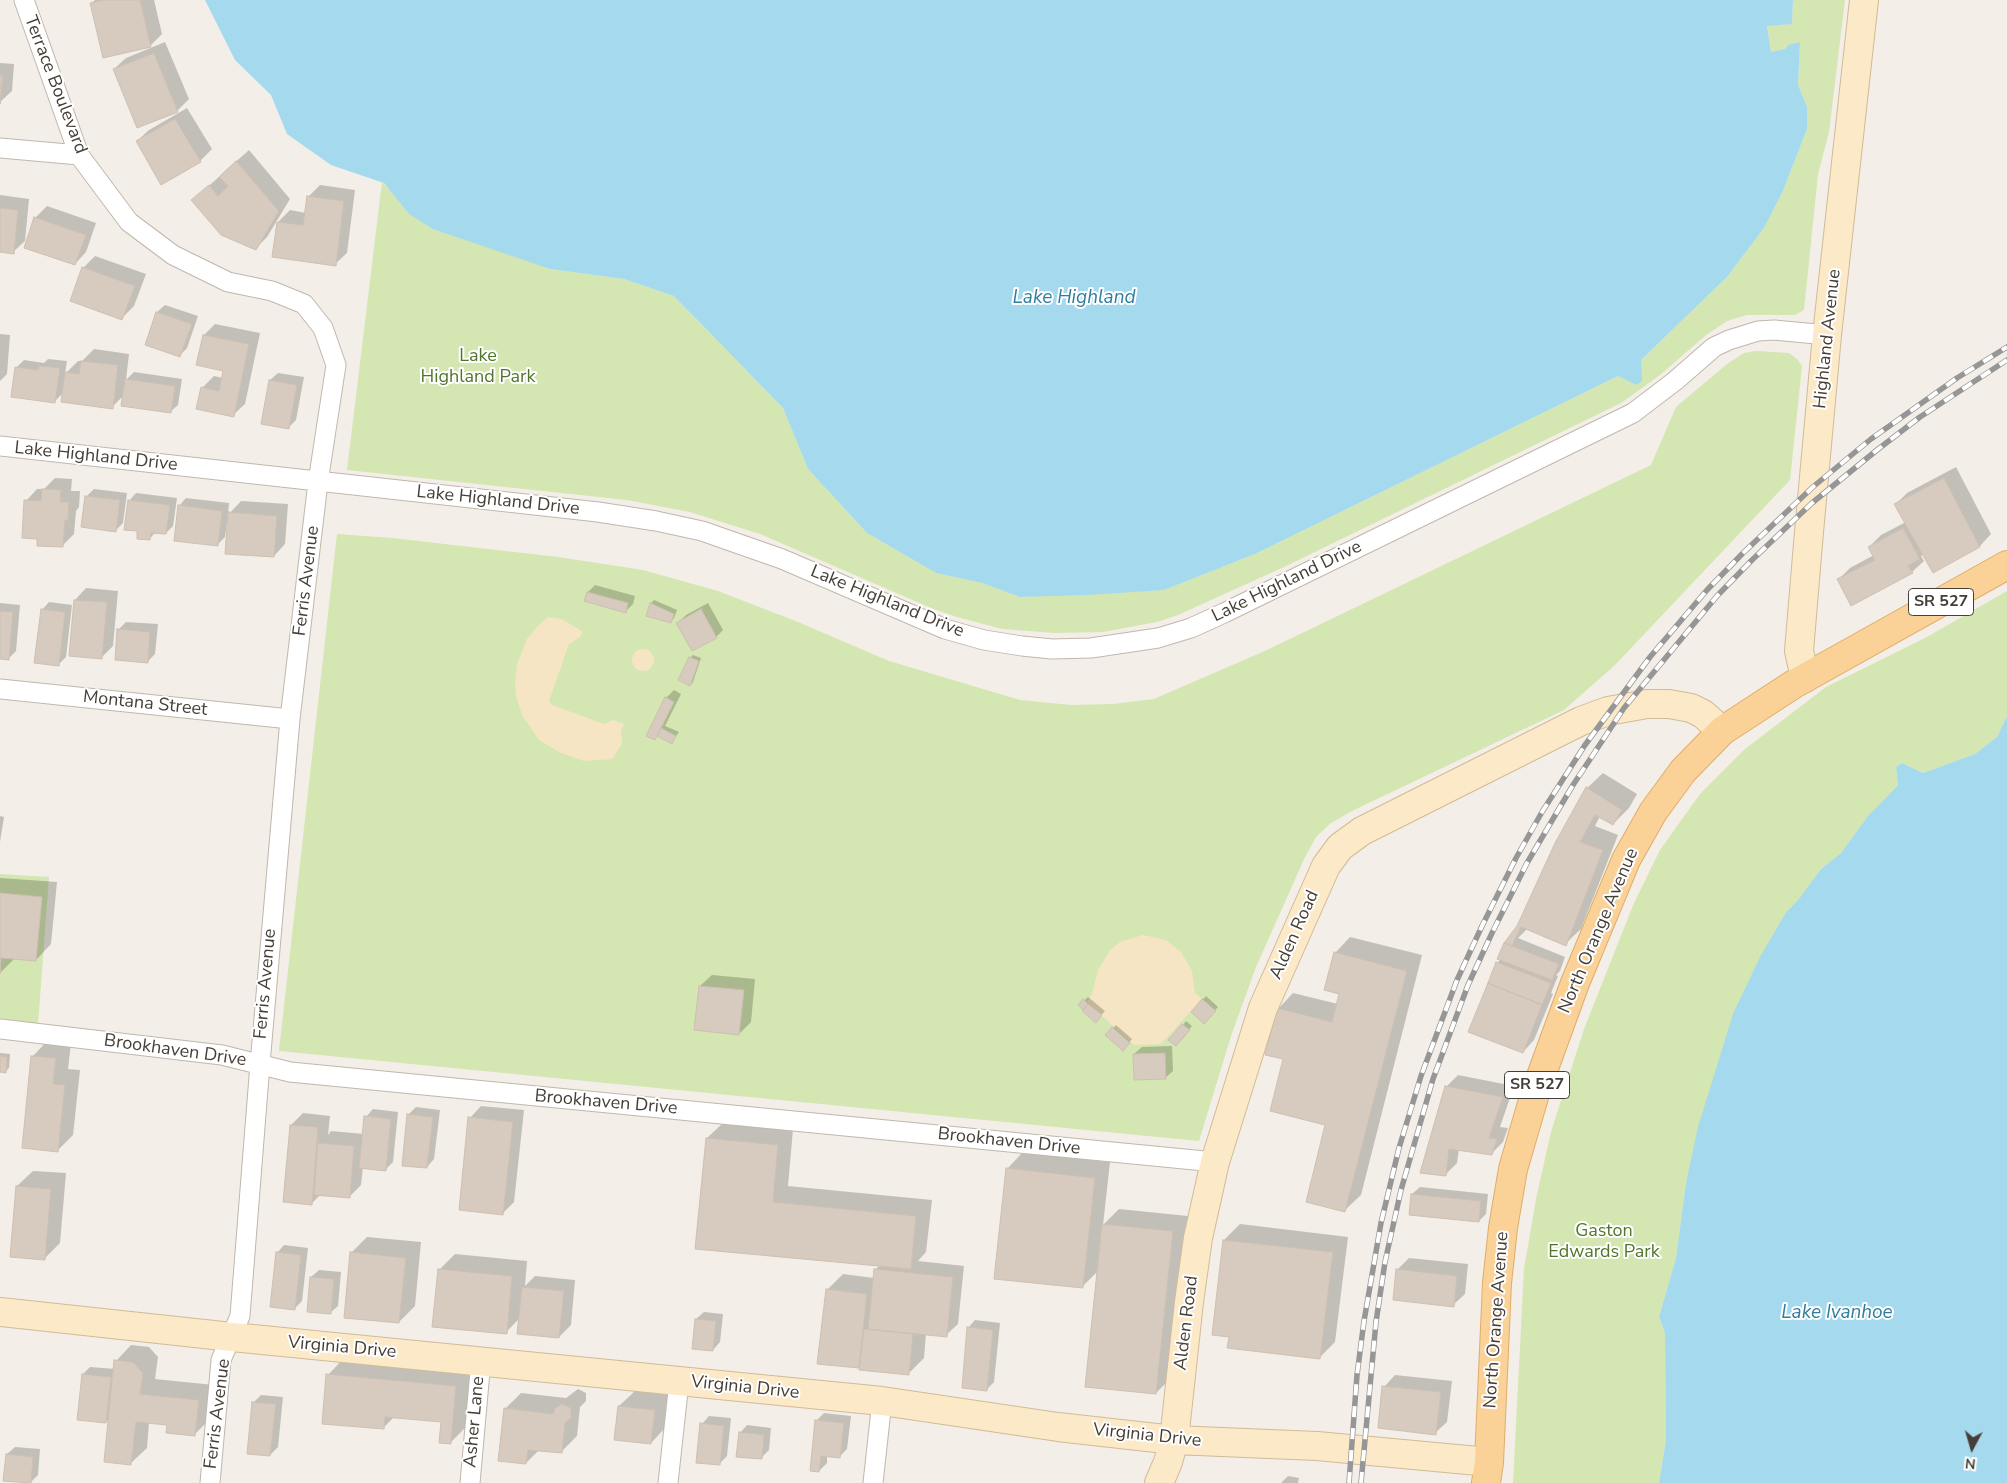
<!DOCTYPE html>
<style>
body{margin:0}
#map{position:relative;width:2007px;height:1483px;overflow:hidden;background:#f3eee7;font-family:"Nunito Sans",sans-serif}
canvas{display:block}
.north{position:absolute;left:1947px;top:1423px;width:50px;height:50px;-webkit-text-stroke:4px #fff;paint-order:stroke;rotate:186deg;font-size:14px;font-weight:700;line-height:20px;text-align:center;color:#453e36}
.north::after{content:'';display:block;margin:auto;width:18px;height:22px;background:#453e36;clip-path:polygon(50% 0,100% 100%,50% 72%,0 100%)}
</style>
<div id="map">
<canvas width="2007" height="1483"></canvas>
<div class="north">N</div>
</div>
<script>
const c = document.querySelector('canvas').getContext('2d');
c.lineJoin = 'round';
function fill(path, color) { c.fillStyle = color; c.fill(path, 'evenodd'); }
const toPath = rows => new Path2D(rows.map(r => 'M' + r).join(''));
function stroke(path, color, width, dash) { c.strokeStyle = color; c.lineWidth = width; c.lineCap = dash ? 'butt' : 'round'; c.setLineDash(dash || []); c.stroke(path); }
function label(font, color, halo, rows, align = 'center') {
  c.font = font + ' "Nunito Sans",sans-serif'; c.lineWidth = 4; c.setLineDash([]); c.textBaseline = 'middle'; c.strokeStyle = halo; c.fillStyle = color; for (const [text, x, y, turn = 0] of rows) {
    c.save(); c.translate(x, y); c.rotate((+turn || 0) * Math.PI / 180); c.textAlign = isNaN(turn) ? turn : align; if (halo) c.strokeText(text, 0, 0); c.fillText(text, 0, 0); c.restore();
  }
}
fill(toPath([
 [1793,0,1845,0,1829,132,1818,174,1804,310,1795,315,1747,315,1727,321,1706,335,1660,375,1621,403,1284,567,1178,615,1157,622,1103,632,1055,633,1002,629,957,617,931,608,760,534,690,512,627,500,347,470,382,182,395,195,409,214,550,269,624,279,674,296,783,408,808,469,867,533,936,573,982,583,1020,597,1164,590,1255,554,1618,376,1636,385,1641,360,1727,277,1764,228,1783,191,1807,129,1807,107,1798,85,1800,42,1788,45,1785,49,1771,52,1767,25,1792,24],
 [1756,351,1789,353,1797,359,1802,366,1790,480,1615,665,1564,710,1354,810,1331,823,1316,837,1305,857,1256,967,1231,1036,1199,1141,279,1051,337,534,392,538,558,557,643,570,718,591,798,622,889,661,1020,700,1071,705,1113,704,1154,699,1267,650,1651,465,1676,407,1727,364,1744,353],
 [2007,591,2007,716,1997,737,1975,754,1923,773,1902,763,1896,767,1898,785,1868,816,1841,853,1821,869,1798,900,1787,911,1686,1183,1676,1258,1659,1317,1665,1333,1666,1440,1659,1483,1513,1483,1524,1269,1536,1199,1551,1132,1584,1029,1634,903,1660,850,1700,794,1745,749,1826,687,1927,637],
 [0,874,49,877,38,1024,0,1020]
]), '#d4e6b1');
fill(toPath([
 [548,617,562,619,583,632,580,637,569,644,549,701,552,705,604,724,613,720,624,724,621,732,622,744,612,759,584,761,559,752,539,740,522,715,516,696,515,682,517,664,527,639,538,626],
 '632 660a11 11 0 1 1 22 0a11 11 0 1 1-22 0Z',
 [1143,935,1166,940,1181,952,1192,971,1195,993,1202,999,1161,1044,1134,1045,1087,1002,1092,994,1098,970,1110,950,1120,942]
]), '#f6e5c4');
fill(toPath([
 [205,0,1793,0,1792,24,1767,26,1771,52,1785,49,1788,45,1800,42,1798,85,1807,107,1807,129,1783,191,1764,228,1727,277,1641,360,1642,381,1636,385,1618,376,1255,554,1164,590,1087,595,1020,597,982,583,936,573,867,533,808,469,783,408,674,296,624,279,550,269,433,229,409,214,384,183,331,165,287,134,271,95,235,60],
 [2007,716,2007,1483,1659,1483,1666,1440,1665,1333,1659,1317,1676,1258,1686,1183,1698,1127,1733,1014,1761,955,1787,911,1798,900,1821,869,1841,853,1868,816,1898,785,1896,767,1902,763,1923,773,1975,754,1997,737]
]), '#a5d9ed');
fill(toPath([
 [95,0,154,0,162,34,150,46,91,4],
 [165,42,189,99,177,111,114,69,126,58],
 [0,63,14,64,12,91,0,102],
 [187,108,212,149,200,161,137,141,149,130],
 [249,150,290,199,267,237,256,248,193,200],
 [320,185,355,190,347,253,335,264,278,222,290,210,306,213,308,197],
 [0,195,29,199,25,241,13,252,0,251],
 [47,206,96,223,86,252,75,264,35,218],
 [95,256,146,274,134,306,122,318,72,300,84,267],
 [165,305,198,316,187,348,180,355,146,344,157,312],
 [215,324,260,333,245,404,233,415,202,388,214,376,223,378,225,370,204,335],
 [0,334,10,335,7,374,0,381],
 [94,349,129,354,126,380,134,372,182,379,178,405,170,412,124,395,112,407,64,392,55,401,16,368,24,360,44,363,48,359,67,361,65,374,78,361,82,361],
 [278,373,304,377,296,420,289,427,270,380],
 [1956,467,1991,534,1980,546,1933,571,1924,554,1921,556,1924,561,1912,572,1838,580,1850,568,1874,555,1869,547,1881,535,1906,522,1896,504,1907,493],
 [55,478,72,479,71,491,80,491,79,507,76,511,74,534,62,546,39,538,26,501,37,489,44,489],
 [94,489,127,493,123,523,116,530,86,497],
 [136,493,177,498,173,526,166,533,156,532,149,539,139,530,129,501],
 [186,498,229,503,228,515,241,501,288,504,285,544,274,556,227,523,225,537,217,545,179,506],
 [595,585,635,596,633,604,625,612,585,600,588,592],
 [86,588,118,591,113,646,102,657,75,600],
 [654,600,677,610,674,618,671,622,647,615,651,603],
 [49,602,72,605,66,657,58,665,42,610],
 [0,603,20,605,16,651,8,659,0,658],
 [708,603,723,630,716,637,678,623,686,615],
 [126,622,158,624,155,654,148,661,118,630],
 [693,655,701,658,693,682,690,685,690,658],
 [674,690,681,694,665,726,679,732,672,742,658,735,654,739,666,698],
 [1603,773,1637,794,1629,808,1613,824,1600,816,1595,826,1618,835,1581,929,1565,944,1527,929,1518,938,1565,957,1560,971,1556,975,1558,976,1551,993,1553,994,1534,1040,1523,1052,1497,963,1501,959,1499,958,1505,943,1518,926,1587,788],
 [0,816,4,817,0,842],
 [0,878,57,882,51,944,36,960,15,958,0,973],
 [1350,937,1422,955,1361,1195,1345,1210,1327,1124,1285,1058,1278,1009,1293,993,1338,1004,1341,993,1335,953],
 [712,975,755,979,751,1022,739,1034,700,986],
 [1206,996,1218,1007,1204,1022,1192,1012],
 [1088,997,1105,1011,1096,1021,1079,1005],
 [1186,1021,1192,1026,1179,1041,1183,1025],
 [1116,1025,1132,1039,1123,1049,1107,1035],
 [48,1040,71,1043,68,1069,80,1070,73,1135,58,1150,23,1147,33,1056],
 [1172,1046,1173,1071,1165,1078,1134,1054,1142,1047],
 [0,1053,10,1054,9,1068,5,1072,0,1071],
 [1458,1075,1514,1086,1500,1127,1508,1128,1503,1142,1491,1154,1459,1149,1457,1163,1445,1175,1446,1087],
 [481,1106,524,1110,514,1202,502,1214,470,1118],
 [416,1107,440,1110,434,1159,427,1167,408,1115],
 [373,1109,398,1112,393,1162,386,1169,363,1167,361,1185,349,1197,321,1194,312,1203,291,1125,303,1113,330,1116,328,1135,331,1131,364,1134,366,1117],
 [723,1123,793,1129,788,1186,932,1200,926,1252,918,1261,964,1266,958,1324,946,1335,926,1333,924,1358,908,1374,819,1363,827,1290,843,1274,874,1278,875,1270,880,1265,697,1248,707,1138],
 [1022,1153,1110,1162,1103,1225,1119,1209,1188,1216,1172,1377,1156,1393,1098,1271,1082,1287,1007,1169],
 [33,1171,66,1173,60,1243,44,1259,17,1186],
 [1420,1187,1488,1194,1486,1214,1479,1221,1412,1194],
 [1240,1224,1348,1237,1335,1342,1320,1357,1230,1336,1224,1240],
 [367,1237,421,1242,415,1306,399,1322,351,1253],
 [284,1245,308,1248,302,1301,294,1309,277,1253],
 [455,1254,527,1261,525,1286,535,1276,575,1280,571,1325,559,1337,520,1318,506,1332,439,1270],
 [1409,1258,1468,1264,1465,1294,1453,1305,1397,1270],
 [319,1270,341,1272,338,1306,330,1313,311,1277],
 [704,1312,723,1314,720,1342,713,1350,696,1319],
 [975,1320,1000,1323,994,1382,987,1389,968,1328],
 [131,1345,149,1347,158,1357,155,1379,214,1385,210,1419,194,1435,168,1424,149,1422,147,1448,131,1463,110,1418,106,1422,83,1374,90,1367,115,1369,116,1361],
 [343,1359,471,1371,466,1427,450,1443,443,1421,394,1417,383,1428,328,1375],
 [1395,1375,1452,1381,1447,1422,1435,1433,1384,1387],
 [578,1389,586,1393,586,1401,580,1407,577,1436,561,1452,539,1450,526,1463,505,1409,521,1393,566,1398],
 [635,1391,670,1395,666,1427,651,1443,619,1406],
 [261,1395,283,1397,278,1447,270,1455,254,1402],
 [824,1413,851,1416,847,1449,840,1456,827,1455,827,1463,819,1471,816,1421],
 [709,1416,731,1418,727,1456,719,1464,702,1424],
 [747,1425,771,1428,769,1450,761,1458,740,1433],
 [15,1447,40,1449,38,1475,30,1483,7,1454],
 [1288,1476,1299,1478,1298,1483,1281,1483]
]), '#0003');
const building = toPath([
 [104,0,140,0,151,47,103,58,90,3,104,0],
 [154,53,178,112,137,128,113,69,154,53],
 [0,75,3,76,0,104,0,75],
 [175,119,201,162,161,185,136,141,175,119],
 [236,161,279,211,256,250,221,235,191,200,209,185,218,196,228,186,219,177,236,161],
 [307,196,344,201,336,266,272,257,277,222,303,225,307,196],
 [0,208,18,210,14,254,0,252,0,208],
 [34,217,86,235,75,265,24,248,34,217],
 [82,267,135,286,122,320,70,301,82,267],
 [156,312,192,324,180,357,145,345,156,312],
 [203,335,249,344,234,417,196,409,201,387,219,391,223,371,196,365,203,335],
 [81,361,118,365,113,409,61,402,65,372,79,374,81,361],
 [39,366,60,368,55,403,11,397,15,367,38,370,39,366],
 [125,379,175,386,171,413,121,406,125,379],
 [269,380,297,385,289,429,261,424,269,380],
 [1944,478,1980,547,1933,573,1894,504,1944,478],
 [42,489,61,490,60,502,69,502,68,520,65,520,63,547,37,546,37,539,22,538,24,500,41,501,42,489],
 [85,496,120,500,116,532,81,527,85,496],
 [128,500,170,505,166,534,151,533,150,540,137,539,137,531,124,530,128,500],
 [178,505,222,511,218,546,174,541,178,505],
 [228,512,277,516,274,557,225,554,228,512],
 [1903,528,1920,559,1908,566,1913,573,1851,606,1837,579,1875,560,1868,547,1903,528],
 [587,592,628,603,626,613,584,601,587,592],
 [74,600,107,602,102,659,69,656,74,600],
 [650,603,674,614,671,623,646,616,650,603],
 [41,609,65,612,59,666,34,663,41,609],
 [701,609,717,638,692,651,676,623,701,609],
 [0,611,13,612,9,660,0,659,0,611],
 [117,629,150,632,148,663,115,660,117,629],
 [689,657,699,661,690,686,678,680,689,657],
 [665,697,674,702,655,740,646,736,665,697],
 [661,728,676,736,672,744,657,736,661,728],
 [1586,787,1622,810,1613,825,1595,815,1580,842,1603,850,1566,946,1521,927,1512,946,1504,943,1517,926,1555,843,1586,787],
 [0,893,42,897,36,961,1,958,0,974,0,893],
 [1504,943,1559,964,1552,980,1497,959,1504,943],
 [1334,952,1407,971,1345,1212,1306,1202,1325,1125,1270,1111,1283,1059,1265,1055,1277,1008,1332,1022,1339,994,1324,990,1334,952],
 [1496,962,1551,983,1542,1005,1488,983,1496,962],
 [1488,983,1542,1005,1523,1053,1468,1032,1488,983],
 [699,986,744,990,739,1035,694,1030,699,986],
 [1083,999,1088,1004,1083,1010,1078,1005,1083,999],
 [1202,999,1216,1011,1204,1024,1191,1012,1202,999],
 [1088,1004,1102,1015,1096,1023,1082,1011,1088,1004],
 [1182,1024,1190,1030,1176,1046,1168,1040,1182,1024],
 [1112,1027,1130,1043,1123,1051,1105,1035,1112,1027],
 [1165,1053,1166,1079,1134,1080,1133,1054,1165,1053],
 [0,1056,7,1057,6,1073,0,1072,0,1056],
 [31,1056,56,1058,53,1084,65,1085,58,1152,22,1148,31,1056],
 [1445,1086,1503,1097,1489,1138,1497,1139,1492,1155,1449,1149,1446,1176,1420,1173,1445,1086],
 [407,1114,433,1117,427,1168,402,1166,407,1114],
 [364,1116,391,1119,386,1171,359,1168,364,1116],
 [468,1117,513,1122,503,1215,459,1210,468,1117],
 [290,1125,318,1127,312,1205,283,1202,290,1125],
 [706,1138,778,1145,773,1202,916,1216,911,1269,695,1249,706,1138],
 [318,1143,354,1146,350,1198,314,1195,318,1143],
 [1006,1168,1095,1178,1083,1288,994,1279,1006,1168],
 [16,1186,51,1189,45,1260,10,1257,16,1186],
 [1411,1194,1481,1201,1479,1222,1409,1215,1411,1194],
 [1102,1224,1173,1231,1156,1394,1085,1387,1102,1224],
 [1223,1240,1333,1252,1320,1359,1227,1348,1229,1337,1212,1335,1223,1240],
 [276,1252,301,1255,295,1310,270,1307,276,1252],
 [350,1252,406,1258,399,1323,344,1318,350,1252],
 [438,1269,512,1276,507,1334,432,1327,438,1269],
 [874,1269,953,1277,947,1337,868,1329,874,1269],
 [1396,1269,1457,1276,1454,1307,1393,1300,1396,1269],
 [310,1277,334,1279,331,1314,307,1312,310,1277],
 [522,1287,564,1291,559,1338,517,1334,522,1287],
 [826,1289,867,1294,859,1368,817,1364,826,1289],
 [695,1319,716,1321,713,1351,692,1349,695,1319],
 [967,1327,993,1330,987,1391,962,1388,967,1327],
 [864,1329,913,1334,909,1375,859,1370,864,1329],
 [114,1360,133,1362,143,1373,140,1394,199,1400,195,1436,166,1433,167,1425,136,1422,131,1465,104,1462,114,1360],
 [82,1374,111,1377,106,1423,77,1420,82,1374],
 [326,1374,456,1386,451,1444,439,1443,441,1422,385,1417,384,1429,322,1424,326,1374],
 [1382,1386,1441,1392,1436,1435,1378,1428,1382,1386],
 [252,1402,276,1404,270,1456,247,1454,252,1402],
 [562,1404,571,1408,571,1418,565,1423,562,1453,528,1450,526,1464,498,1461,504,1408,553,1414,555,1408,562,1404],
 [618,1406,655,1410,651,1444,614,1440,618,1406],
 [815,1420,844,1423,840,1458,821,1456,819,1472,810,1471,815,1420],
 [700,1423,724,1426,720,1465,696,1463,700,1423],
 [739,1432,764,1435,762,1459,736,1457,739,1432],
 [6,1454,33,1457,31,1483,3,1481,6,1454]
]);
fill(building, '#d7cbc0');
stroke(building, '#cebfb0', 1);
const street = toPath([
 [24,0,79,155,129,222,173,255,228,282,272,291,304,304,323,328,336,365,318,482,290,719,260,1064,240,1316,221,1360,210,1483],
 [0,148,79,155],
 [0,446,598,512,656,521,702,531,782,559,945,629,984,640,1022,646,1052,649,1091,648,1158,638,1191,628,1224,613,1633,413,1675,381,1714,347,1729,340,1758,331,1774,330,1827,335],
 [0,689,290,719],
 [0,1029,222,1055,290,1072,1215,1162],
 [470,1483,481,1360],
 [668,1483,679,1382],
 [873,1483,882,1401]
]);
const secondary = toPath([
 [1805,678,1799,651,1809,532,1827,335,1864,0],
 [0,1312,232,1337,882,1401,1058,1427,1174,1440,1317,1446,1489,1462],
 [1159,1483,1168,1462,1174,1440,1189,1302,1198,1238,1215,1162,1263,1008,1326,866,1340,847,1362,831,1581,721,1608,711,1647,704,1669,704,1691,708,1703,714,1722,731]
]);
const primary = toPath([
 [1486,1483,1489,1462,1497,1283,1503,1228,1513,1169,1536,1090,1575,983,1626,860,1653,812,1683,771,1722,731,1794,684,2007,565]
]);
stroke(street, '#c1b7ad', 21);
stroke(secondary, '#d1bb98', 30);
stroke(primary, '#dfad69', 30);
stroke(street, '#fff', 19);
stroke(secondary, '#fce9c7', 28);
stroke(primary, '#fad298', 28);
const rail = toPath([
 [1349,1483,1357,1375,1364,1321,1381,1223,1399,1148,1421,1076,1457,980,1482,926,1516,858,1542,812,1585,745,1650,657,1707,590,1743,553,1814,486,1871,439,1957,378,2007,347],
 [1361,1483,1376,1322,1385,1262,1401,1190,1433,1079,1468,985,1492,933,1527,863,1573,785,1624,708,1717,596,1752,560,1812,503,1877,450,1920,417,2007,360]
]);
stroke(rail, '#969696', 5.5);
stroke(rail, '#fff', 4, [11]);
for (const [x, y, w] of [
 [1941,602,65],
 [1537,1085,65]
]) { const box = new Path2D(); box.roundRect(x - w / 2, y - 13.5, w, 27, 4); c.fillStyle = '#fff'; c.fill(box); stroke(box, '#453e36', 1); }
label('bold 16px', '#453e36', null, [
 ["SR 527",1941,602],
 ["SR 527",1537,1085]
]);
label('18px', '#453e36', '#fff', [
 ["Terrace Boulevard",55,85,69],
 ["Highland Avenue",1828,339,-84],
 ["Lake Highland Drive",96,457,6],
 ["Lake Highland Drive",498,501,6],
 ["Ferris Avenue",307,581,-83],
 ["Lake Highland Drive",1287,582,-26],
 ["Lake Highland Drive",887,602,22],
 ["Montana Street",145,704,6],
 ["North Orange Avenue",1599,931,-67],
 ["Alden Road",1295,935,-66],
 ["Ferris Avenue",266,984,-85],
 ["Brookhaven Drive",175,1051,8],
 ["Brookhaven Drive",606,1103,5],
 ["Brookhaven Drive",1009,1142,6],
 ["North Orange Avenue",1497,1320,-86],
 ["Alden Road",1187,1323,-83],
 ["Virginia Drive",342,1348,5],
 ["Virginia Drive",745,1388,6],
 ["Ferris Avenue",218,1414,-83],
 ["Asher Lane",475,1422,-85],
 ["Virginia Drive",1147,1436,6]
]);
label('18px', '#50752b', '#fff', [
 ["Lake",478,357],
 ["Highland Park",478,378],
 ["Gaston",1604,1232],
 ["Edwards Park",1604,1253]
]);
label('italic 19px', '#307d9d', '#fff', [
 ["Lake Highland",1074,298],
 ["Lake Ivanhoe",1837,1313]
]);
</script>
